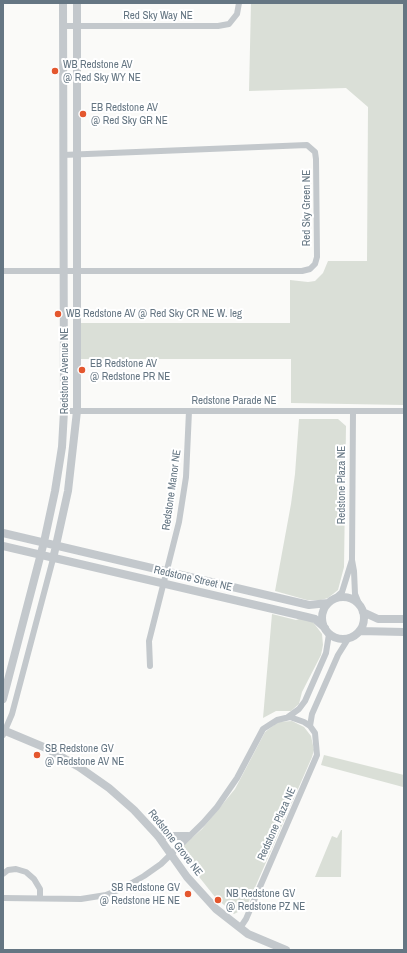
<!DOCTYPE html>
<style>
body{margin:0}
#map{position:relative;width:407px;height:953px;overflow:hidden;background:#fafaf8;font-family:"Archivo Narrow",sans-serif}
canvas{display:block}
.frame{position:absolute;inset:0;border:4px solid #657683;pointer-events:none}
</style>
<div id="map">
<canvas width="407" height="953"></canvas>
<div class="frame"></div>
</div>
<script>
const c = document.querySelector('canvas').getContext('2d');
c.lineJoin = 'round';
function fill(path, color) { c.fillStyle = color; c.fill(path, 'evenodd'); }
const toPath = rows => new Path2D(rows.map(r => 'M' + r).join(''));
function stroke(path, color, width, dash) { c.strokeStyle = color; c.lineWidth = width; c.lineCap = dash ? 'butt' : 'round'; c.setLineDash(dash || []); c.stroke(path); }
function label(font, color, halo, rows, align = 'center') {
  c.font = font + ' "Archivo Narrow",sans-serif'; c.lineWidth = 4; c.setLineDash([]); c.textBaseline = 'middle'; c.strokeStyle = halo; c.fillStyle = color; for (const [text, x, y, turn = 0] of rows) {
    c.save(); c.translate(x, y); c.rotate((+turn || 0) * Math.PI / 180); c.textAlign = isNaN(turn) ? turn : align; if (halo) c.strokeText(text, 0, 0); c.fillText(text, 0, 0); c.restore();
  }
}
fill(toPath([
 [251,3,404,3,404,405,291,403,291,359,81,359,81,323,290,323,290,280,308,282,315,281,323,273,328,261,367,261,368,107,346,88,249,91],
 [299,419,338,419,346,426,344,567,338,590,328,598,321,600,307,600,275,591,291,504,295,474],
 [272,614,296,620,302,618,313,622,322,634,323,645,321,655,302,692,299,704,291,711,276,711,263,718],
 [292,721,304,727,311,736,314,750,312,757,246,908,234,914,215,897,192,868,182,853,183,846,202,829,235,789,265,732,278,722],
 [324,755,404,775,404,947,403,787,321,765],
 [341,830,342,830,341,877,315,877,332,836,337,838]
]), '#dadfd7');
stroke(toPath([
 [63,26,218,26,229,24,237,14,239,3],
 [3,271,302,271,310,269,315,264,317,257,316,159,315,152,307,145,63,155],
 [64,411,404,411],
 [353,411,352,560,354,571,355,594,360,606],
 [334,599,342,592,352,560],
 [150,666,149,641,179,522,186,477,189,411],
 [288,717,299,709,305,701,326,653,329,634],
 [310,726,312,714,338,655,348,639],
 [3,735,12,714,53,559],
 [3,874,8,870,16,869,26,872,34,879,40,889,40,898],
 [3,898,81,899,106,895,123,888,144,876,161,864,203,823,217,807,237,778,263,729,277,720,290,717,304,722,310,726,315,733,317,755,246,919,240,928]
]), '#c3c8cc', 6);
stroke(toPath([
 [3,533,309,605,328,603],
 [3,546,307,617,315,619,325,628],
 [53,559,68,491,77,411,77,3],
 '322 618a21 21 0 1 1 42 0a21 21 0 1 1-42 0Z',
 [363,612,378,619,404,619],
 [360,631,404,632],
 [3,699,44,542,55,491,62,447,64,411,63,3],
 [3,730,46,748,79,767,109,788,134,810,158,836,187,877,216,909,248,934,286,950],
 [158,836,188,836]
]), '#c3c8cc', 8);
for (const [x, y, r, color] of [
 [55,71,4,"#e4572e"],
 [83,114,4,"#e4572e"],
 [58,314,4,"#e4572e"],
 [82,370,4,"#e4572e"],
 [37,755,4,"#e4572e"],
 [188,894,4,"#e4572e"],
 [218,900,4,"#e4572e"]
]) { const dot = new Path2D(); dot.arc(x, y, r, 0, 2 * Math.PI); c.fillStyle = color; c.fill(dot); stroke(dot, '#fff', 1.5); }
label('11px', '#657683', '#fff', [
 ["Red Sky Way NE",158,16],
 ["Red Sky Green NE",307,208,-90],
 ["Redstone Avenue NE",65,371,-90],
 ["Redstone Parade NE",234,401],
 ["Redstone Plaza NE",342,485,-90],
 ["Redstone Manor NE",172,490,-82],
 ["Redstone Street NE",193,579,13],
 ["Redstone Plaza NE",277,824,-66],
 ["Redstone Grove NE",175,843,52]
]);
label('11px', '#657683', '#fff', [
 ["WB Redstone AV",63,65],
 ["@ Red Sky WY NE",63,78],
 ["EB Redstone AV",91,108],
 ["@ Red Sky GR NE",91,121],
 ["WB Redstone AV @ Red Sky CR NE W. leg",66,314],
 ["EB Redstone AV",90,364],
 ["@ Redstone PR NE",90,377],
 ["SB Redstone GV",45,749],
 ["@ Redstone AV NE",45,762],
 ["SB Redstone GV",180,888,"right"],
 ["@ Redstone HE NE",180,901,"right"],
 ["NB Redstone GV",226,894],
 ["@ Redstone PZ NE",226,907]
], 'left');
</script>
